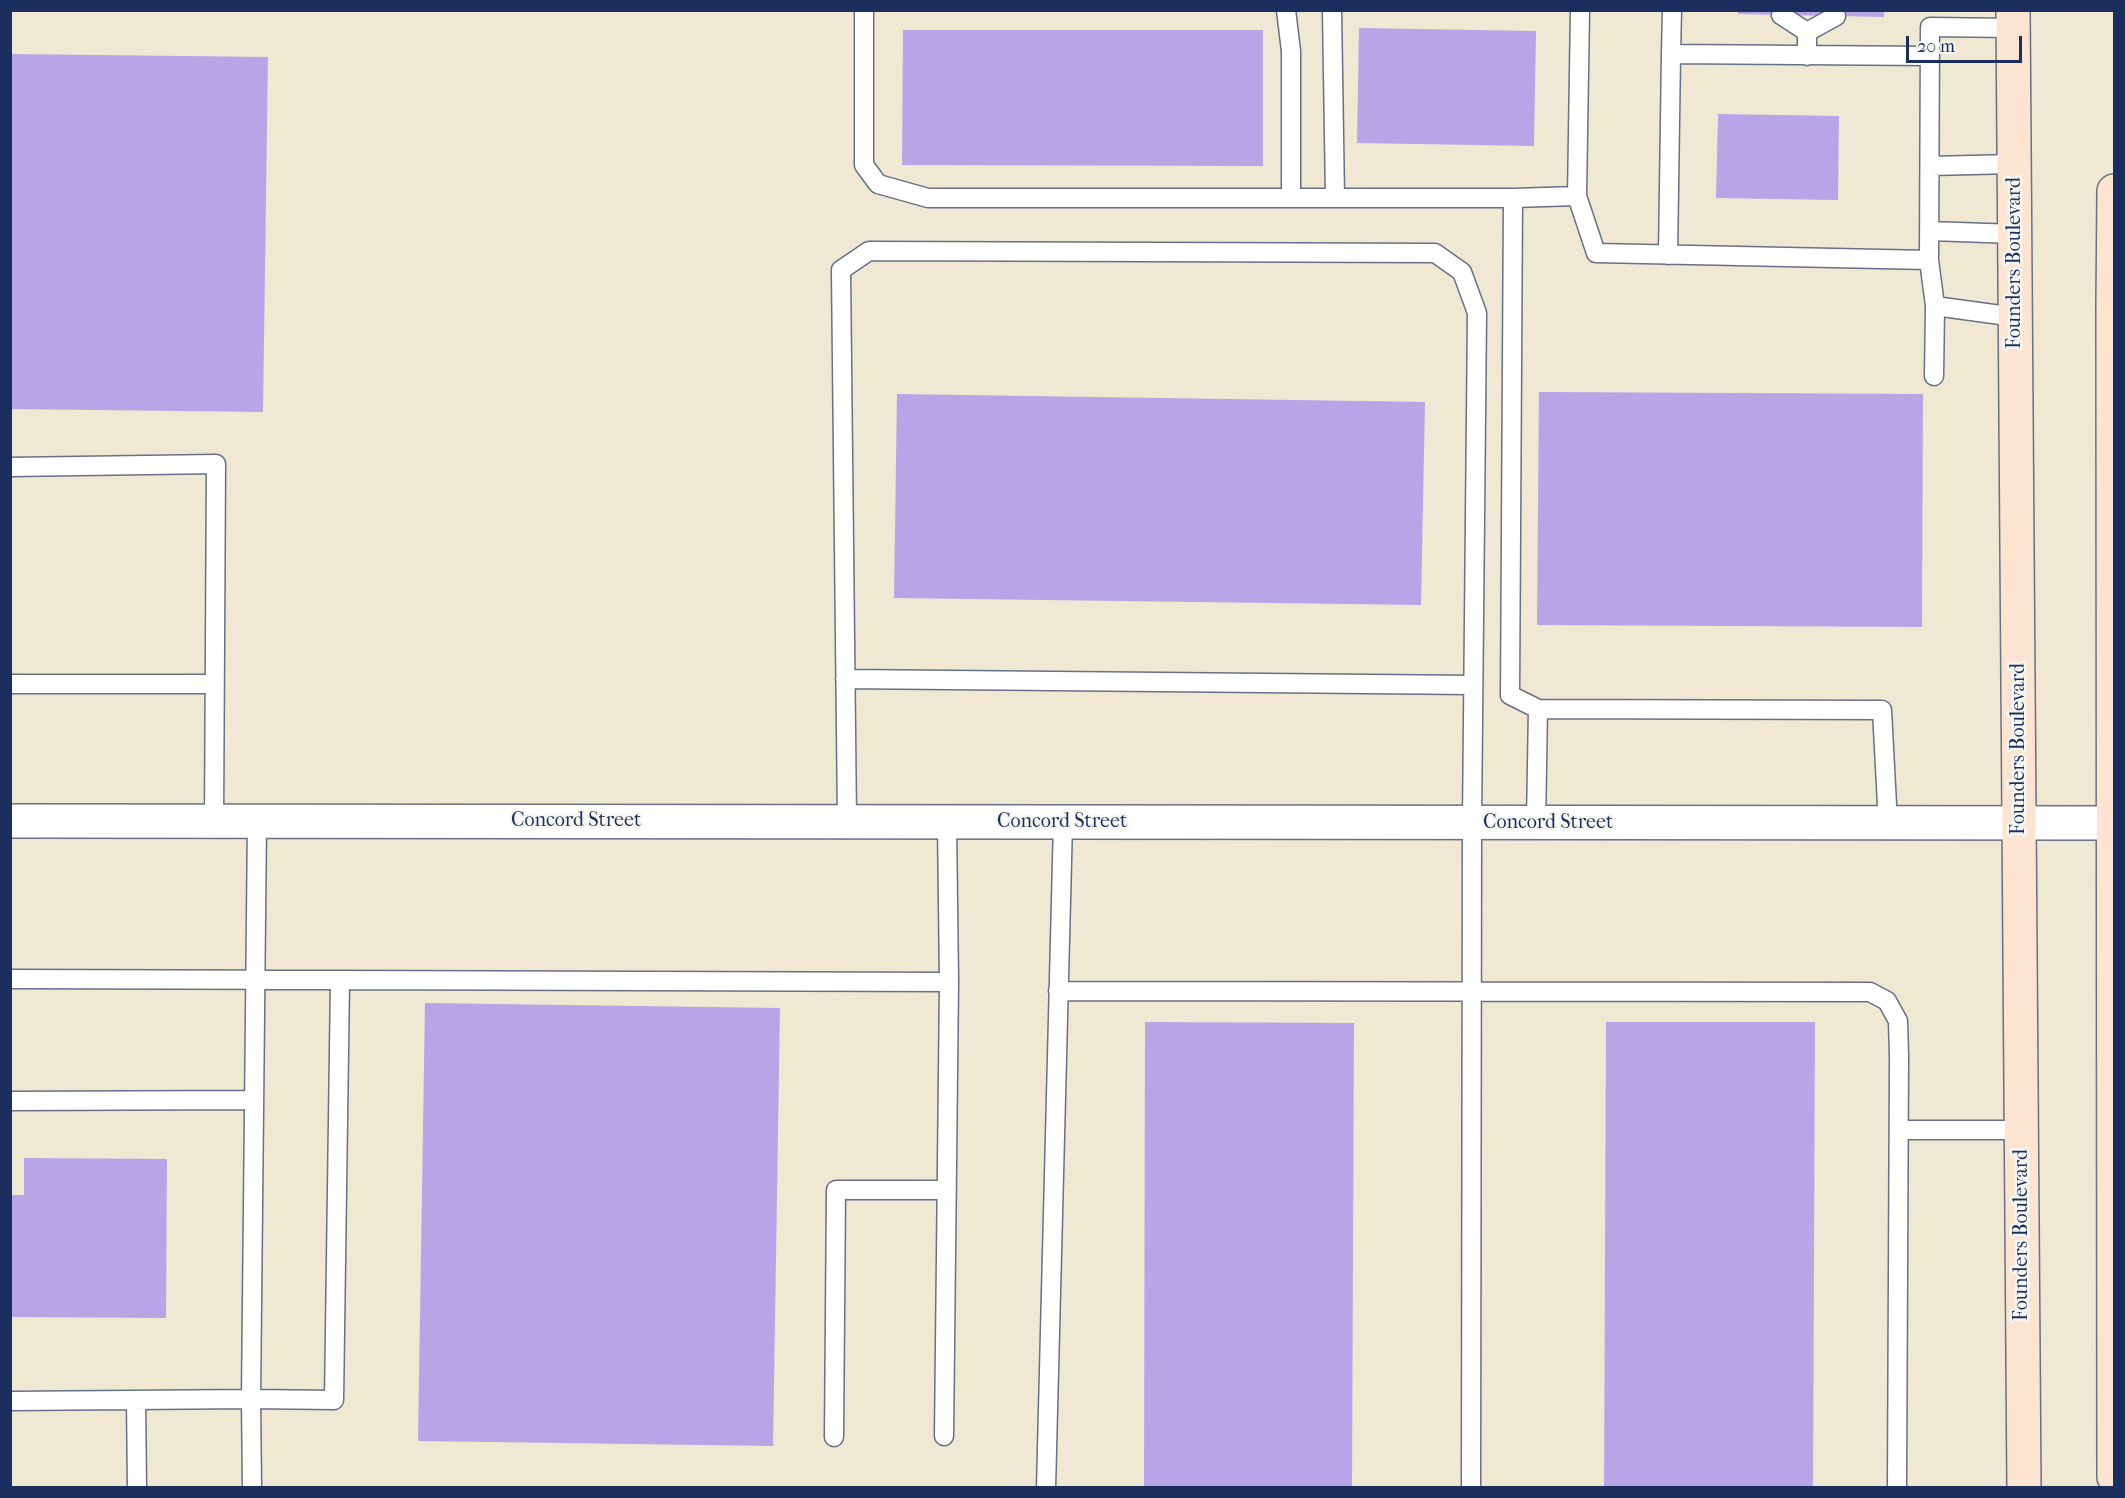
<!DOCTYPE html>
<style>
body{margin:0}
#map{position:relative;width:2125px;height:1498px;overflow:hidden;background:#f0e8d2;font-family:"IM FELL French Canon",serif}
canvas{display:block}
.frame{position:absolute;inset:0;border:12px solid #1b2f5e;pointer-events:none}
.scale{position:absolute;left:1906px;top:36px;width:116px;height:27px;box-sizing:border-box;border:3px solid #1b2f5e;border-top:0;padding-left:8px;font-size:18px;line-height:21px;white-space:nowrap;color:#1b2f5e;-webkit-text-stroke:4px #f6f6f2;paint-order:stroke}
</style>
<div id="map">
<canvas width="2125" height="1498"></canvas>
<div class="frame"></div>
<div class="scale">20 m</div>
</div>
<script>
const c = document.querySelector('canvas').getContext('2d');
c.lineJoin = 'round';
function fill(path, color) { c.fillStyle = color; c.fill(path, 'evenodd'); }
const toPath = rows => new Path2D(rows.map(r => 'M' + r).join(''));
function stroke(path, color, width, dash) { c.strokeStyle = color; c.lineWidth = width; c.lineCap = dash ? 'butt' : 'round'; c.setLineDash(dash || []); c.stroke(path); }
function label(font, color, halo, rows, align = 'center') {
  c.font = font + ' "IM FELL French Canon",serif'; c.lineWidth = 5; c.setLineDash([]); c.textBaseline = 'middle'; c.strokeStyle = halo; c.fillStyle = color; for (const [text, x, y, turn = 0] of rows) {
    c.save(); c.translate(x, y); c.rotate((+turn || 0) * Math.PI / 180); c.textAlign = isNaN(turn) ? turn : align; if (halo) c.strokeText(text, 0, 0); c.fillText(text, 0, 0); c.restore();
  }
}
fill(toPath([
 [1738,10,1884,10,1884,17,1738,14],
 [1359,28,1536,31,1534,146,1357,143],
 [903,30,1263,30,1263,166,902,165],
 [10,54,268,57,263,412,10,409],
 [1718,114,1839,116,1838,200,1716,198],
 [1539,392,1923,394,1922,627,1537,625],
 [897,394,1425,402,1421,605,894,598],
 [425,1003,780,1008,773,1446,418,1441],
 [1145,1022,1354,1023,1352,1488,1144,1488],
 [1606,1022,1815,1022,1813,1488,1604,1488],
 [24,1158,167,1159,166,1318,10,1317,10,1195,24,1195]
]), '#b7a5e7');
const lane = toPath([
 [864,10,864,165,878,184,928,198,1513,198,1510,695,1538,709,1882,710,1888,824],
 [1286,10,1291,51,1291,198],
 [1332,10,1335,198],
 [1781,15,1807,32],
 [1671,54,1672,10],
 [1807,56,1807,32,1836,16],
 [1930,166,2014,164],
 [1577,196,1596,253,1929,260,1935,306,2015,317],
 [1513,198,1577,196,1580,10],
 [1930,231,2015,234],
 [1668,255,1671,54,1930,56],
 [1929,260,1930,27,2013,28],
 [1934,376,1935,306],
 [10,467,216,464,214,822],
 [845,679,1473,685],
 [10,684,214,684],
 [847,822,841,270,869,251,1435,253,1462,272,1477,313,1472,823,1471,1488],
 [1536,823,1538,709],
 [10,979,340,980,334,1400,251,1399,252,1488],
 [340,980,949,982,947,822],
 [1058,991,1870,992,1887,1001,1898,1021,1899,1056,1897,1488],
 [10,1101,254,1100],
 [1899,1130,2022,1130],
 [136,1400,137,1488],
 [10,1401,251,1399,257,821],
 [944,1436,949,982],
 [834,1437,836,1190,947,1190],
 [1046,1488,1063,822]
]);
const street = toPath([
 [10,821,2113,823]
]);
const secondary = toPath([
 [2013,10,2024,1488],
 [2114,191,2113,305,2114,1477]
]);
stroke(lane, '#667087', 21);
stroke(street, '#667087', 36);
stroke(secondary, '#667087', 36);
stroke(lane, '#fff', 18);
stroke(street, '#fff', 33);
stroke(secondary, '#fde4d1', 33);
label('20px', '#1b2f5e', '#f6f6f2', [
 ["Founders Boulevard",2015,263,-90],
 ["Founders Boulevard",2019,749,-90],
 ["Concord Street",576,821],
 ["Concord Street",1062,822],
 ["Concord Street",1548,823],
 ["Founders Boulevard",2022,1235,-90]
]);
</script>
